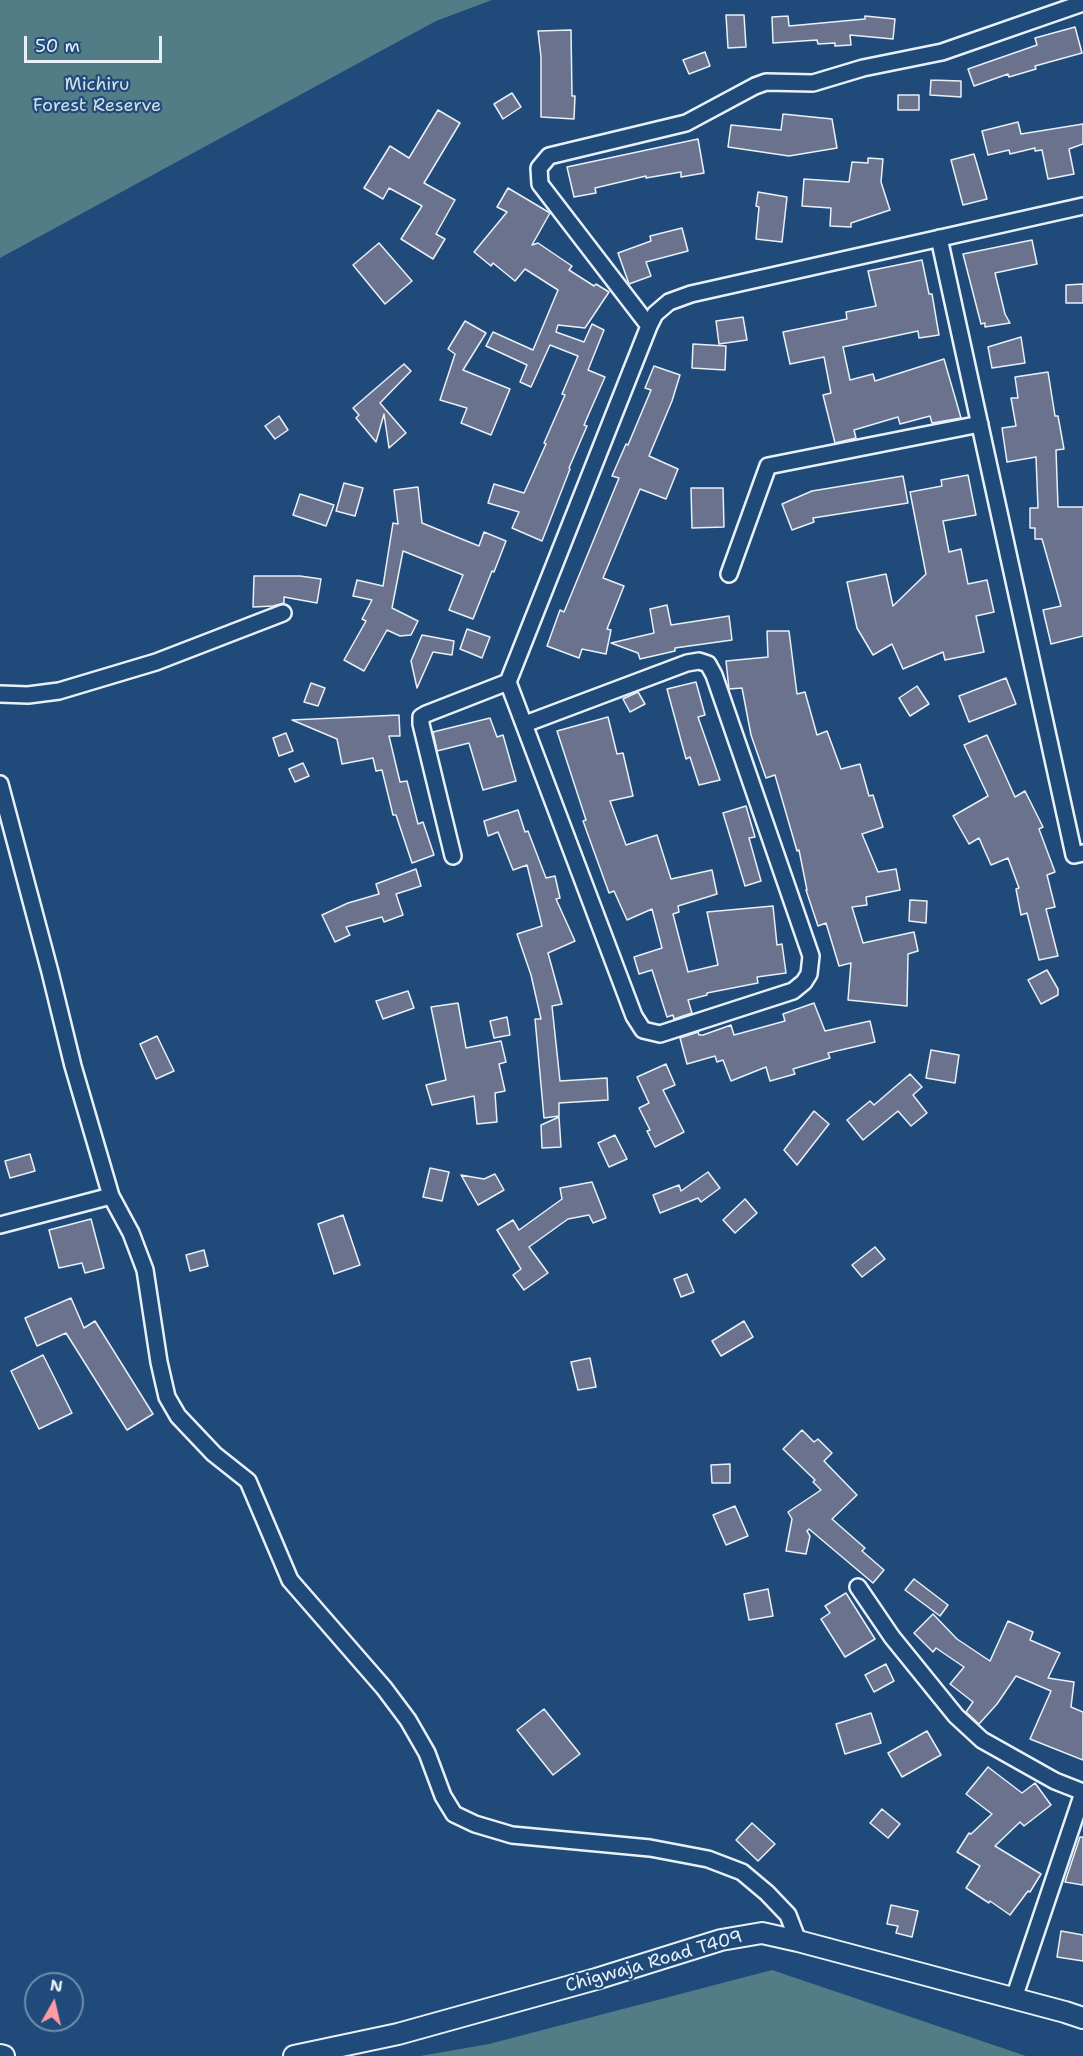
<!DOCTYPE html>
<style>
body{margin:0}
#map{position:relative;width:1083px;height:2056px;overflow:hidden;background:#1f4a7a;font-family:"Shantell Sans",sans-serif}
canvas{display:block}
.north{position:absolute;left:24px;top:1972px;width:60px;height:60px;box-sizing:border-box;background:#1f4a7a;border:2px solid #6f8dac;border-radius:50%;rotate:8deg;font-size:16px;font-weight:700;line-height:24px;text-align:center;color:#e8f1f8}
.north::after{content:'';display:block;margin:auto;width:21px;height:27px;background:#ff9aa2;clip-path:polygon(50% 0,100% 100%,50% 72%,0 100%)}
.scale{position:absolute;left:24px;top:36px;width:138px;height:27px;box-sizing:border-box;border:3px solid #e8f1f8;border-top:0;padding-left:8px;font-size:18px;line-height:21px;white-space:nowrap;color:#e8f1f8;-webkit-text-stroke:4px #1f4a7a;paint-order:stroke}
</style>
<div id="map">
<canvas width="1083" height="2056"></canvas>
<div class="north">N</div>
<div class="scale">50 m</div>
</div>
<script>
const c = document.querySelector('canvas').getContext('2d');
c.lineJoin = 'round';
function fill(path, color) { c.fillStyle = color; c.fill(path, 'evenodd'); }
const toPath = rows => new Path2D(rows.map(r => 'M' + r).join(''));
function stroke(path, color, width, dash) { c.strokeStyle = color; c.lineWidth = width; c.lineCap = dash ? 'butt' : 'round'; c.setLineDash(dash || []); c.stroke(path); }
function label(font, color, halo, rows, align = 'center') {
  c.font = font + ' "Shantell Sans",sans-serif'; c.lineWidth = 4.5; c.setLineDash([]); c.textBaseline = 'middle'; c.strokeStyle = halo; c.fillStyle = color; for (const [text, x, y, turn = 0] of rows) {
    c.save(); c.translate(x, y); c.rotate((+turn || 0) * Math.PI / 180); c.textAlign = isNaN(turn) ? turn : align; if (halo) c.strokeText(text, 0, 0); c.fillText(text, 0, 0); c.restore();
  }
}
fill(toPath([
 [0,0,492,0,436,21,0,258],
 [772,1970,1026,2056,420,2056,489,2044]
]), '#527d86');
const building = toPath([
 [726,15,744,15,746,47,728,48,726,15],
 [788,16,789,26,865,19,865,16,895,19,893,39,850,35,851,45,835,46,835,43,818,44,817,40,773,43,772,17,788,16],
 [1075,27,1082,53,1035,66,1036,69,1009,77,1008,74,974,86,968,69,1037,45,1035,38,1075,27],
 [571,30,572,96,575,96,574,119,541,117,541,57,538,31,571,30],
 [705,52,710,66,689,74,683,60,705,52],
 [931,80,961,81,961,97,930,95,931,80],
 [512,93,521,107,503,119,494,104,512,93],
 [898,95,919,95,919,110,898,110,898,95],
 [438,110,460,123,424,183,455,200,436,234,445,239,433,259,401,239,422,206,389,188,383,199,364,188,390,146,409,158,438,110],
 [783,114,832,119,837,148,789,156,728,147,731,125,781,130,783,114],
 [1018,122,1021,134,1083,124,1083,144,1069,149,1074,174,1048,179,1042,150,1035,151,1035,148,1010,154,1009,150,988,155,982,131,1018,122],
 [698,139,704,173,681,177,681,172,646,178,646,176,595,188,596,193,574,197,567,167,698,139],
 [974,154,987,199,963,205,951,160,974,154],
 [868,158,883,159,881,182,890,210,851,223,851,227,830,226,831,208,802,206,804,179,849,182,852,162,868,163,868,158],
 [508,188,550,213,532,245,538,243,572,266,569,270,594,286,596,284,609,292,585,328,558,325,556,332,584,342,592,324,604,330,588,370,605,377,584,425,587,426,569,468,570,469,542,541,512,528,519,512,488,503,494,484,524,493,546,444,544,443,565,395,562,394,578,356,550,345,531,387,520,382,527,365,486,346,493,332,533,350,558,290,525,269,515,281,493,263,491,266,474,252,507,212,497,207,508,188],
 [758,192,787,197,782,242,756,239,759,207,756,206,758,192],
 [682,228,688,251,646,262,651,276,629,284,618,253,651,241,650,236,682,228],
 [1032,240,1037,264,995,273,1005,314,1010,323,985,327,985,323,981,324,963,254,1032,240],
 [379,243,412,281,385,304,353,265,379,243],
 [922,260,929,294,932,294,939,335,919,338,918,331,843,347,850,380,873,374,875,381,944,359,961,418,932,423,930,416,900,424,898,417,854,430,856,438,835,443,823,395,831,393,824,357,790,364,783,332,847,319,846,312,876,306,868,271,922,260],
 [1083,284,1083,303,1066,303,1066,285,1083,284],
 [743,317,747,340,719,344,716,321,743,317],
 [465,321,486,333,463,370,510,389,491,435,461,423,467,408,440,400,455,354,448,349,465,321],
 [1021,337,1025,363,992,368,988,347,1021,337],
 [693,344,726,346,725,370,692,368,693,344],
 [404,364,411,371,380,403,406,433,389,448,384,414,376,442,356,418,359,415,353,408,404,364],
 [654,366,680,375,672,401,649,456,678,469,666,499,640,489,603,578,624,586,607,629,611,630,606,654,582,649,579,658,547,646,560,610,564,612,619,478,612,476,626,444,628,445,651,390,645,388,654,366],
 [1048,372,1055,416,1058,416,1064,449,1056,450,1058,507,1083,507,1083,636,1051,644,1043,610,1061,606,1042,539,1035,539,1035,528,1030,528,1030,508,1038,508,1036,457,1007,462,1002,428,1016,426,1011,398,1018,398,1015,377,1048,372],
 [279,416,288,430,275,439,265,426,279,416],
 [968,475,976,515,943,521,949,552,961,549,968,584,987,580,994,612,976,616,984,652,945,660,943,652,903,669,892,644,873,655,857,628,847,582,886,574,893,606,926,574,910,492,942,486,941,480,968,475],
 [903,476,908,503,813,518,814,522,792,530,782,504,812,491,903,476],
 [344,483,363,488,355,516,336,511,344,483],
 [418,487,422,523,479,546,484,532,506,541,494,572,492,571,473,619,449,610,463,575,403,551,392,608,418,621,411,635,400,636,387,630,364,671,344,660,366,621,362,619,372,600,353,596,357,580,383,586,393,523,398,524,394,490,418,487],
 [691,488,723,488,724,527,692,528,691,488],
 [300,494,334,505,326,526,293,515,300,494],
 [254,576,300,576,321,579,317,603,284,597,284,603,273,606,253,607,254,576],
 [667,605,671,625,729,616,732,640,675,648,675,651,640,659,638,653,611,643,654,633,650,609,667,605],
 [467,629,490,637,482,658,460,649,467,629],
 [767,631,789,631,797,694,805,692,817,735,827,731,841,769,860,764,869,796,873,795,883,827,862,834,878,872,896,869,900,890,866,897,867,905,852,907,863,943,914,932,918,951,908,954,907,1006,848,1000,851,963,839,966,826,923,818,926,806,890,807,890,799,850,797,851,775,775,766,778,751,735,742,688,729,689,726,661,768,657,767,631],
 [422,635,454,641,452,655,433,652,417,688,411,661,422,635],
 [1006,678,1016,704,969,722,959,696,1006,678],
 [696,682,705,715,698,717,720,780,699,785,690,757,686,759,667,689,696,682],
 [311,683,325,688,318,706,304,702,311,683],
 [917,686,929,704,910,716,899,698,917,686],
 [638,692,645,704,630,712,623,699,638,692],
 [399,715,400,736,389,736,400,782,407,781,418,824,423,822,434,855,412,863,396,815,393,815,382,770,376,771,373,758,342,764,337,739,292,720,399,715],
 [608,717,617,754,623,753,633,796,610,801,626,845,657,835,671,879,712,870,717,894,678,906,679,912,673,914,688,972,718,965,707,912,773,906,777,945,782,944,786,973,757,977,758,983,707,993,707,995,688,1000,692,1013,674,1019,673,1015,667,1017,652,970,639,974,634,957,662,948,652,909,627,920,614,891,609,893,583,821,586,820,557,731,608,717],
 [490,718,497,737,503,735,516,781,483,790,469,743,437,751,433,732,490,718],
 [286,733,293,751,279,756,273,738,286,733],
 [987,735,1015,797,1025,791,1043,827,1039,829,1055,872,1047,875,1055,907,1046,909,1058,956,1039,960,1027,913,1021,915,1016,889,1019,888,1008,858,991,865,979,838,969,844,953,816,988,796,964,745,987,735],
 [303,763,309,776,295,782,289,769,303,763],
 [746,806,755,837,749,838,761,881,745,886,723,813,746,806],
 [518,810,525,832,528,831,546,878,555,876,560,898,556,899,575,941,548,953,562,1004,552,1006,560,1081,607,1078,608,1100,559,1103,559,1116,544,1118,535,1019,541,1019,531,975,517,934,542,926,527,865,513,870,498,832,488,836,484,821,518,810],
 [416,869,421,886,396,894,403,915,384,922,382,917,346,927,350,935,335,942,322,915,348,903,379,894,376,884,416,869],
 [910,900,927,901,926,923,909,921,910,900],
 [1047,970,1058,989,1058,995,1041,1004,1028,980,1047,970],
 [408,991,414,1008,383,1019,376,1001,408,991],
 [458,1003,466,1048,501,1041,506,1062,499,1064,505,1091,495,1093,497,1122,477,1124,474,1096,432,1105,426,1085,446,1080,431,1007,458,1003],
 [814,1003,825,1031,870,1021,875,1042,828,1053,830,1058,793,1069,795,1074,770,1081,766,1067,731,1081,723,1060,717,1062,715,1056,687,1064,680,1038,698,1032,699,1035,703,1035,731,1025,734,1035,785,1021,783,1014,814,1003],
 [507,1017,510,1035,494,1038,490,1021,507,1017],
 [157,1036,174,1071,156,1079,140,1044,157,1036],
 [931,1050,959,1055,955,1083,926,1078,931,1050],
 [666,1064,675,1085,663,1090,684,1132,655,1147,647,1131,650,1130,639,1108,649,1103,637,1077,666,1064],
 [910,1074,922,1087,913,1095,927,1113,911,1126,898,1111,863,1140,847,1120,870,1101,874,1105,910,1074],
 [814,1111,829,1124,797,1165,784,1150,814,1111],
 [559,1117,561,1147,542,1148,541,1125,559,1117],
 [615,1135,627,1159,609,1167,598,1143,615,1135],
 [30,1154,35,1171,10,1178,5,1161,30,1154],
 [430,1168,449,1172,442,1201,423,1197,430,1168],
 [708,1172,720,1188,701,1202,698,1198,660,1213,653,1195,679,1185,681,1191,708,1172],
 [495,1174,504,1190,478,1205,461,1175,484,1179,495,1174],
 [592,1182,606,1218,593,1223,589,1215,568,1219,529,1247,548,1273,524,1290,513,1275,521,1269,497,1230,513,1220,519,1230,562,1199,560,1188,592,1182],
 [745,1199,757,1213,735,1233,723,1220,745,1199],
 [343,1215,360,1265,334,1274,318,1224,343,1215],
 [91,1219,104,1268,85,1273,82,1263,59,1268,49,1230,91,1219],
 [875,1247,885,1259,862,1277,852,1265,875,1247],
 [204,1250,208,1266,190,1271,186,1255,204,1250],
 [687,1274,694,1292,681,1297,674,1279,687,1274],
 [71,1298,84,1328,95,1321,153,1414,127,1430,66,1333,37,1346,25,1318,71,1298],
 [744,1321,753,1337,721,1356,712,1341,744,1321],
 [43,1355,72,1413,39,1429,11,1371,43,1355],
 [590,1358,596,1387,578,1390,571,1362,590,1358],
 [802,1430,814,1442,818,1439,832,1453,824,1461,857,1495,832,1519,865,1548,862,1551,884,1570,873,1583,809,1529,807,1531,810,1536,806,1554,786,1551,792,1519,788,1512,821,1490,813,1482,815,1480,783,1449,802,1430],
 [730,1464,730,1483,712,1483,711,1465,730,1464],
 [735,1506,748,1536,726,1545,713,1515,735,1506],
 [914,1579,948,1605,940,1616,905,1590,914,1579],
 [768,1589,773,1616,749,1620,744,1594,768,1589],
 [846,1593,875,1639,845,1657,821,1619,830,1613,825,1606,846,1593],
 [933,1614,957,1639,990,1661,1008,1621,1033,1632,1030,1640,1060,1653,1048,1678,1074,1682,1071,1707,1083,1712,1083,1760,1030,1739,1051,1691,1016,1676,997,1704,979,1724,966,1712,973,1702,950,1684,964,1667,936,1648,933,1652,914,1633,933,1614],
 [886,1664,894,1681,874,1692,865,1675,886,1664],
 [544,1709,580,1754,553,1775,517,1730,544,1709],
 [871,1713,881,1743,845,1754,836,1724,871,1713],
 [927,1731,941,1755,902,1777,888,1753,927,1731],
 [988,1767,1022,1793,1035,1783,1051,1805,1024,1826,1020,1822,995,1846,1041,1874,1030,1892,1028,1891,1010,1915,990,1901,989,1903,966,1888,980,1866,957,1852,969,1833,971,1834,992,1814,966,1794,988,1767],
 [882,1809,900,1824,888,1838,870,1823,882,1809],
 [752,1823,775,1844,758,1861,736,1840,752,1823],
 [1080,1837,1083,1837,1083,1885,1065,1882,1080,1837],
 [891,1905,918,1911,912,1937,896,1933,898,1926,887,1924,891,1905],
 [1061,1931,1083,1935,1083,1961,1057,1957,1061,1931]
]);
fill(building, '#6b728e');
stroke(building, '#e8f1f8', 1.5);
const minor = toPath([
 [939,238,1074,855,1083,853],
 [649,326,540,184,539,168,549,156,686,123,755,86,766,82,813,83,863,68,942,52,1083,3],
 [729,574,768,466,980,424],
 [0,694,28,695,59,691,156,662,283,613],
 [525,724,687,663,699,661,708,664,714,675,811,956,809,974,804,982,793,991,660,1034,643,1030,634,1016,508,682,649,326,655,314,669,302,691,294,1083,206],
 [0,784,50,972,73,1066,111,1196,131,1233,145,1270,159,1362,167,1397,178,1416,214,1454,248,1481,290,1580,384,1688,408,1720,427,1753,443,1796,454,1814,475,1824,512,1835,650,1848,708,1859,742,1872,767,1893,788,1915,798,1941],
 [453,856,421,724,421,717,426,714,508,682],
 [0,1225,111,1196],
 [858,1587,892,1637,956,1716,982,1740,1055,1781,1083,1792],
 [1014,1998,1083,1793]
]);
const tertiary = toPath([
 [0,2055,4,2056],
 [294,2056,398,2034,596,1979,721,1940,762,1933,798,1941,1065,2012,1083,2018]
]);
stroke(minor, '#e8f1f8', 20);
stroke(tertiary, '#e8f1f8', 24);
stroke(minor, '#1f4a7a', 15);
stroke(tertiary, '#1f4a7a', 20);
label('18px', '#d2e0e7', '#1f4a7a', [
 ["Michiru",97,85],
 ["Forest Reserve",97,106]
]);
label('18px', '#e8f1f8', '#1f4a7a', [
 ["Chigwaja Road T409",654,1962,-16]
]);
</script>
